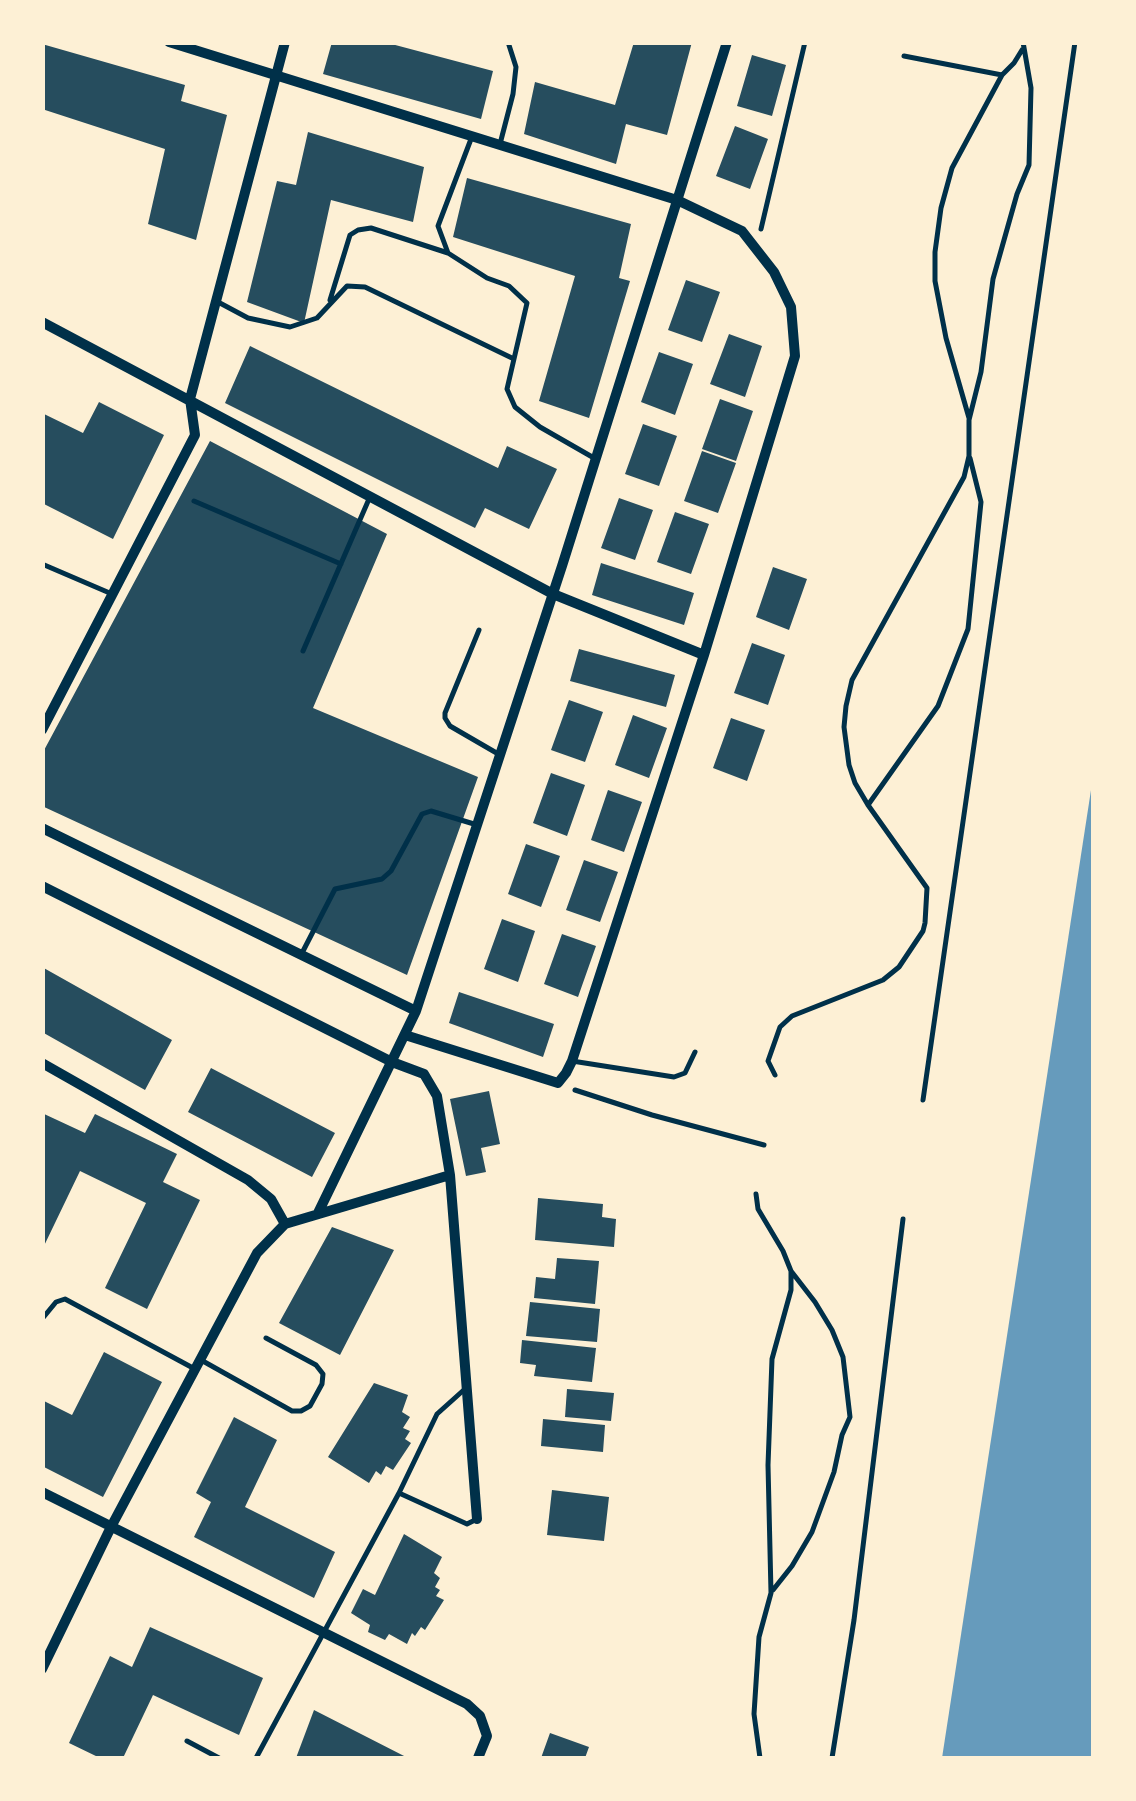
<!DOCTYPE html>
<style>
body{margin:0}
#map{position:relative;width:1136px;height:1801px;overflow:hidden;background:#fdf0d5;font-family:Jost,sans-serif}
canvas{display:block}
.frame{position:absolute;inset:0;border:45px solid #fdf0d5;pointer-events:none}
</style>
<div id="map">
<canvas width="1136" height="1801"></canvas>
<div class="frame"></div>
</div>
<script>
const ctx = document.querySelector('canvas').getContext('2d');
ctx.lineJoin = 'round';
function paint(path, color) { ctx.fillStyle = color; ctx.fill(path, 'evenodd'); }
const toPath = rows => new Path2D(rows.map(r => 'M' + r).join(''));
function trace(path, color, width, dash) { ctx.strokeStyle = color; ctx.lineWidth = width; ctx.lineCap = dash ? 'butt' : 'round'; ctx.setLineDash(dash || []); ctx.stroke(path); }
paint(toPath([
 [1093,777,1093,1758,942,1758]
]), '#669bbc');
paint(toPath([
 [332,42,384,42,493,71,481,119,323,74],
 [634,42,692,42,667,135,626,124,616,164,524,134,535,82,615,105],
 [42,44,185,85,181,101,227,115,196,240,148,224,165,149,42,109],
 [752,55,786,65,772,116,737,106],
 [735,126,768,139,750,189,716,176],
 [308,132,424,167,413,222,331,200,304,323,247,302,277,181,296,185],
 [467,178,631,224,619,278,630,281,589,418,539,401,575,276,453,237],
 [686,280,720,292,702,342,668,330],
 [729,334,762,346,745,397,710,384],
 [250,346,498,468,507,446,557,469,529,529,485,508,475,528,225,403],
 [659,352,693,364,675,415,641,402],
 [720,399,753,411,736,461,702,449],
 [99,402,164,435,113,539,42,503,42,413,83,433],
 [643,424,677,436,659,486,625,474],
 [210,441,387,534,313,708,478,777,407,975,42,806,42,754],
 [702,451,736,463,718,513,684,501],
 [619,498,653,510,635,560,601,548],
 [675,512,709,524,691,574,657,562],
 [601,563,694,593,684,625,592,595],
 [773,567,807,579,789,630,756,617],
 [752,643,785,655,768,705,734,693],
 [579,649,675,675,666,707,570,681],
 [569,700,603,712,585,762,551,750],
 [633,715,667,728,649,778,615,765],
 [731,718,765,730,747,781,713,768],
 [551,773,585,785,567,836,533,823],
 [608,790,642,802,624,852,591,840],
 [526,844,560,856,541,907,508,894],
 [584,860,618,872,600,922,566,910],
 [502,919,535,931,518,982,484,969],
 [562,934,596,946,578,997,544,984],
 [42,967,172,1040,145,1090,42,1032],
 [459,992,554,1024,543,1057,449,1023],
 [211,1068,335,1133,312,1177,188,1112],
 [489,1091,500,1144,481,1148,486,1172,466,1176,450,1099],
 [42,1113,85,1133,95,1114,177,1154,163,1182,200,1200,147,1309,105,1288,146,1203,80,1171,42,1250],
 [538,1198,603,1204,602,1217,616,1219,614,1247,535,1240],
 [332,1227,394,1250,340,1355,279,1323],
 [557,1258,599,1261,595,1304,534,1298,536,1277,555,1279],
 [530,1302,600,1309,597,1342,526,1336],
 [522,1340,596,1348,592,1382,534,1376,536,1365,520,1363],
 [104,1352,162,1382,103,1497,42,1466,42,1400,72,1415],
 [374,1383,408,1395,402,1412,410,1417,403,1428,410,1431,405,1439,411,1443,393,1470,386,1466,381,1475,376,1471,369,1483,328,1457],
 [567,1389,614,1393,611,1421,565,1417],
 [234,1417,277,1440,245,1507,335,1552,314,1598,194,1537,211,1502,196,1493],
 [543,1419,605,1425,603,1452,541,1446],
 [552,1490,609,1497,604,1541,547,1535],
 [404,1534,442,1557,434,1573,440,1578,435,1587,440,1590,436,1596,444,1600,425,1630,421,1627,415,1636,412,1633,407,1644,389,1634,385,1640,368,1632,370,1625,351,1613,363,1589,375,1595],
 [150,1627,263,1678,239,1735,153,1695,123,1758,100,1758,69,1743,110,1656,132,1667],
 [314,1710,408,1758,296,1758],
 [550,1733,589,1747,585,1758,541,1758]
]), '#264d5e');
trace(toPath([
 [904,56,1002,75],
 [761,229,805,42],
 [969,418,946,338,935,281,935,252,941,208,952,168,1002,75,1014,63,1022,50],
 [868,805,938,706,968,629,981,502,970,458],
 [775,1075,768,1061,780,1027,792,1016,883,980,899,967,923,931,925,923,927,888,868,805,855,783,849,765,844,727,846,706,852,680,964,477,969,456,969,420,981,372,993,279,1017,194,1029,165,1031,88,1023,42],
 [575,1090,652,1115,764,1145],
 [923,1100,1075,42],
 [756,1194,758,1209,783,1251,791,1271,791,1290,772,1359,768,1465,771,1593,759,1637,754,1714,760,1758],
 [773,1590,792,1566,812,1532,834,1472,842,1435,850,1417,843,1357,832,1330,815,1302,791,1271],
 [832,1758,854,1620,903,1219]
]), '#003049', 5);
trace(toPath([
 [471,139,438,226,448,253,487,278,509,286,527,303,507,389,515,407,540,427,594,458],
 [500,144,513,94,516,67,508,42],
 [330,300,350,235,358,230,371,228,448,253],
 [218,302,248,318,290,327,317,318,347,286,365,287,514,359],
 [194,501,341,564],
 [42,564,112,594],
 [479,630,445,713,445,718,450,726,500,755],
 [303,651,369,499],
 [301,955,335,889,382,879,391,871,422,814,431,811,474,824],
 [572,1061,674,1077,685,1073,695,1052],
 [42,1319,56,1302,65,1299,193,1368],
 [201,1360,292,1411,301,1411,310,1406,322,1384,323,1374,316,1365,266,1338],
 [466,1388,437,1414,399,1493,467,1524,477,1519],
 [187,1741,219,1758],
 [256,1758,399,1493]
]), '#003049', 5);
trace(toPath([
 [169,42,677,200,742,231,774,272,791,307,795,356,704,655,572,1061,566,1073,558,1083,405,1035],
 [42,322,553,594,704,655],
 [42,730,195,435,190,399,285,42],
 [42,828,416,1011],
 [42,886,392,1062,424,1074,437,1096,450,1175,477,1519],
 [42,1063,248,1180,271,1199,285,1224],
 [318,1213,416,1011,562,566,727,42],
 [42,1492,467,1704,480,1716,487,1736,478,1758],
 [42,1669,111,1527,257,1253,285,1224,450,1175]
]), '#003049', 10);
</script>
